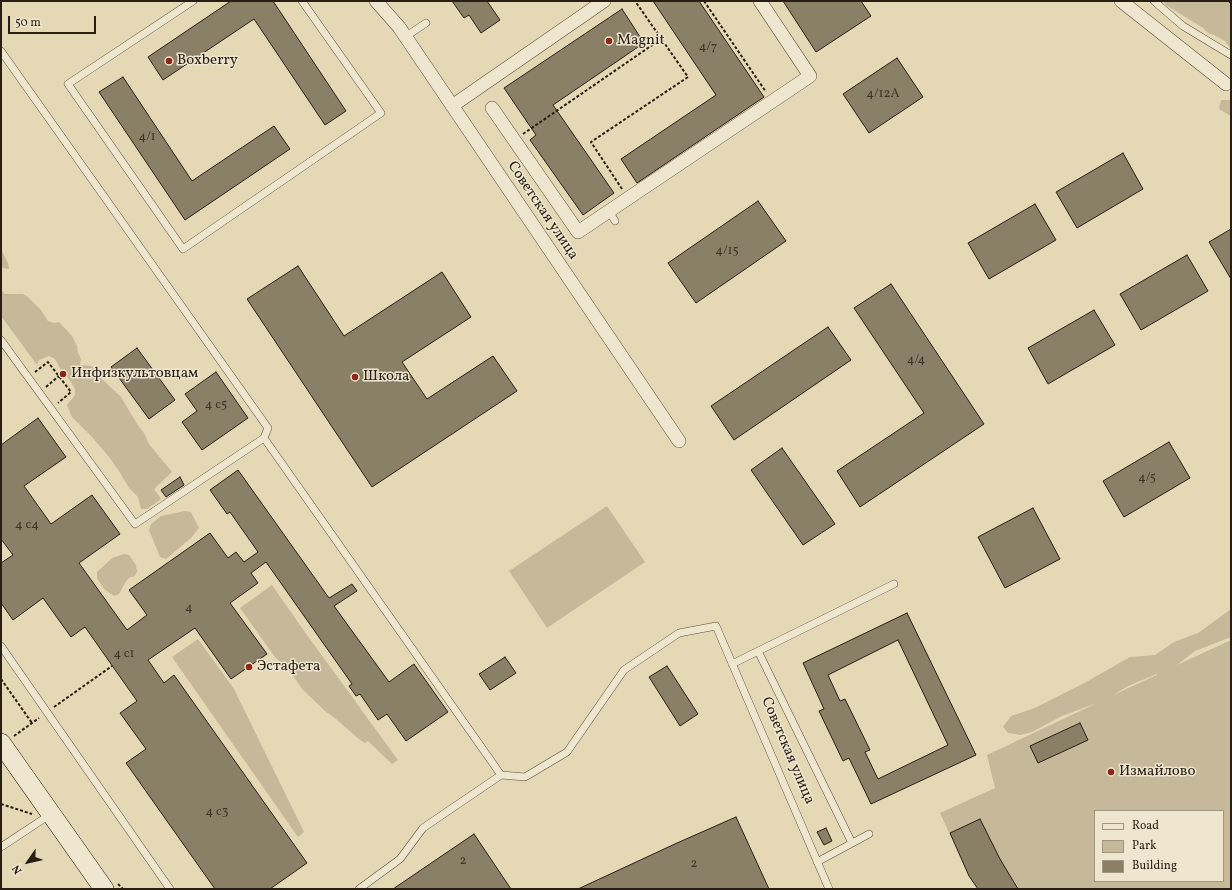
<!DOCTYPE html>
<meta charset="utf-8">
<style>
body{margin:0}
#map{position:relative;width:1232px;height:890px;overflow:hidden;background:#e5d9b5;font-family:Vollkorn,serif}
canvas{display:block}
.frame{position:absolute;inset:0;border:2px solid #281e13;pointer-events:none}
.legend{position:absolute;left:1094px;top:810px;width:130px;height:72px;box-sizing:border-box;background:#eee6cf;border:1px solid #9f9684;margin:0;padding:5px 7px;list-style:none;font-size:12px;color:#281e13}
.legend li{display:flex;align-items:center;gap:8px;height:20px}
.legend b{width:20px;border:1px solid #9f9684}
.north{position:absolute;left:8px;top:842px;width:40px;height:40px;-webkit-text-stroke:3px #eee6cf;paint-order:stroke;rotate:236deg;font-size:11px;font-weight:700;line-height:16px;text-align:center;color:#281e13}
.north::after{content:'';display:block;margin:auto;width:14px;height:18px;background:#281e13;clip-path:polygon(50% 0,100% 100%,50% 72%,0 100%)}
.scale{position:absolute;left:8px;top:16px;width:88px;height:18px;box-sizing:border-box;border:2px solid #281e13;border-top:0;padding-left:5px;font-size:12px;line-height:14px;white-space:nowrap;color:#281e13;-webkit-text-stroke:3px #eee6cf;paint-order:stroke}
</style>
<div id="map">
<canvas width="1232" height="890"></canvas>
<div class="frame"></div>
<ul class="legend">
<li><b style="height:5px;background:#eee6cf"></b>Road</li>
<li><b style="height:11px;background:#c5b999"></b>Park</li>
<li><b style="height:11px;background:#8a7f67"></b>Building</li>
</ul>
<div class="north">N</div>
<div class="scale">50 m</div>
</div>
<script>
const ctx = document.querySelector('canvas').getContext('2d');
ctx.lineJoin = 'round';
function paint(path, color) { ctx.fillStyle = color; ctx.fill(path, 'evenodd'); }
const toPath = rows => new Path2D(rows.map(r => 'M' + r).join(''));
function trace(path, color, width, dash) { ctx.strokeStyle = color; ctx.lineWidth = width; ctx.lineCap = dash ? 'butt' : 'round'; ctx.setLineDash(dash || []); ctx.stroke(path); }
function write(font, color, halo, rows, align = 'center') {
  ctx.font = font + ' Vollkorn,serif'; ctx.lineWidth = 3; ctx.setLineDash([]); ctx.textBaseline = 'middle'; ctx.strokeStyle = halo; ctx.fillStyle = color; for (const [text, x, y, turn = 0] of rows) {
    ctx.save(); ctx.translate(x, y); ctx.rotate((+turn || 0) * Math.PI / 180); ctx.textAlign = isNaN(turn) ? turn : align; if (halo) ctx.strokeText(text, 0, 0); ctx.fillText(text, 0, 0); ctx.restore();
  }
}
paint(toPath([
 [1163,1,1231,1,1231,49,1225,41,1214,35,1208,33,1203,28,1166,5],
 [1221,100,1231,100,1231,116,1219,109],
 [1,249,8,263,9,269,3,268,1,266],
 [1,290,5,294,23,294,28,297,41,310,48,321,54,323,59,322,72,336,77,346,78,353,81,359,80,365,92,366,99,376,121,397,137,424,144,433,149,444,172,472,154,489,161,499,147,509,141,509,138,497,129,488,119,471,109,457,92,437,72,417,67,405,75,395,75,389,69,379,61,370,55,359,49,356,39,360,37,365,1,316],
 [607,506,645,562,547,628,509,571],
 [185,511,191,512,199,528,191,538,166,559,160,557,149,530,151,524,161,516],
 [124,554,129,555,136,565,137,571,135,576,129,578,125,583,119,594,114,596,104,589,97,578,97,572,112,558],
 [272,585,307,635,398,760,392,764,368,741,365,743,360,740,336,719,325,711,302,689,292,674,275,657,240,608],
 [1231,609,1231,637,1195,651,1177,665,1231,640,1231,889,978,889,969,876,940,813,995,788,987,755,1097,703,1062,716,1032,732,1020,735,1008,733,1003,727,1011,716,1035,708,1088,681,1130,657,1155,655,1174,642,1198,633],
 [1157,674,1157,675,1113,695,1128,686],
 [1095,811,1223,811,1223,881,1095,881],
 [198,639,234,689,304,832,298,837,172,657]
]), '#c5b999');
const building = toPath([
 [231,1,273,1,346,111,325,125,254,19,163,80,148,57,231,1],
 [452,1,487,1,500,20,481,33,469,15,464,18,452,1],
 [653,1,699,1,764,97,637,183,621,159,716,95,653,1],
 [783,1,861,1,871,16,816,52,783,1],
 [622,9,644,43,553,105,614,193,583,215,530,140,536,135,504,88,622,9],
 [897,58,923,97,869,133,843,94,897,58],
 [123,77,192,181,274,126,290,149,185,220,99,92,123,77],
 [1123,153,1143,189,1077,228,1056,192,1123,153],
 [758,201,786,241,696,303,668,263,758,201],
 [1035,204,1056,240,989,279,968,243,1035,204],
 [1231,229,1231,279,1209,242,1231,229],
 [1187,255,1208,291,1141,330,1120,294,1187,255],
 [298,266,344,336,442,272,471,317,402,362,427,399,493,356,517,391,372,487,247,299,298,266],
 [891,284,984,424,860,507,837,471,924,413,854,308,891,284],
 [1094,310,1115,345,1048,384,1028,348,1094,310],
 [828,327,851,360,734,440,711,406,828,327],
 [137,348,175,400,149,419,111,367,137,348],
 [216,372,248,418,202,450,182,422,197,411,185,394,216,372],
 [38,418,66,457,24,486,51,524,92,495,120,534,79,563,127,630,147,615,129,590,210,533,228,558,236,552,244,562,258,552,230,512,227,514,210,490,238,470,329,598,352,584,357,591,334,606,389,682,414,664,448,712,406,741,387,714,378,720,360,694,356,696,349,686,352,684,266,562,251,573,258,583,230,603,267,654,231,679,195,628,148,660,164,683,174,675,307,863,270,889,215,889,126,763,146,749,120,713,137,701,85,627,71,637,43,598,13,620,1,603,1,563,13,555,1,539,1,445,38,418],
 [1169,442,1190,478,1124,517,1103,481,1169,442],
 [782,448,835,524,803,545,751,470,782,448],
 [180,477,184,485,166,497,161,490,180,477],
 [1033,508,1060,559,1005,588,978,537,1033,508],
 [907,613,976,755,871,804,849,758,843,761,819,711,824,709,803,663,907,613],
 [898,640,948,745,878,779,865,752,870,750,845,699,840,701,828,675,898,640],
 [505,657,516,673,490,690,479,674,505,657],
 [667,666,698,714,680,726,649,677,667,666],
 [1080,723,1088,740,1038,763,1030,746,1080,723],
 [736,817,769,889,578,889,677,843,736,817],
 [980,819,1000,859,1018,889,978,889,969,876,950,833,980,819],
 [826,828,832,841,824,845,817,832,826,828],
 [474,834,511,889,393,889,474,834]
]);
paint(building, '#8a7f67');
trace(building, '#281e13', 1);
const lane = toPath([
 [193,1,68,84,183,249,381,113,302,1],
 [1154,1,1183,26,1231,55],
 [405,37,426,23],
 [1,51,268,428,264,438],
 [609,211,615,221],
 [1,340,135,524,264,438,501,775,423,828,400,859,359,889],
 [1,646,170,889],
 [758,651,852,843],
 [732,664,894,584],
 [501,775,525,777,567,752,624,670,679,633,716,626,829,889],
 [1,847,51,814],
 [817,862,869,834]
]);
const street = toPath([
 [376,1,399,27,679,441],
 [1121,1,1226,84],
 [452,106,604,1],
 [492,108,578,232,810,76,760,1]
]);
const secondary = toPath([
 [1,743,104,889]
]);
trace(lane, '#574d3c', 8);
trace(street, '#574d3c', 14);
trace(secondary, '#281e13', 20);
trace(toPath([
 [704,1,766,92],
 [1229,1,1231,3],
 [523,134,661,39],
 [622,189,591,142,688,77,635,1],
 [35,372,48,362,71,392,58,403],
 [46,387,59,376],
 [1,679,32,723],
 [54,707,112,666],
 [14,736,39,718],
 [1,804,32,814],
 [118,884,123,889]
]), '#281e13', 2, [3, 2]);
trace(lane, '#eee6cf', 7);
trace(street, '#eee6cf', 13);
trace(secondary, '#eee6cf', 19);
for (const [x, y, r, color] of [
 [609,41,4,"#8f2418"],
 [169,61,4,"#8f2418"],
 [63,374,4,"#8f2418"],
 [355,377,4,"#8f2418"],
 [249,667,4,"#8f2418"],
 [1111,772,4,"#8f2418"]
]) { const dot = new Path2D(); dot.arc(x, y, r, 0, 2 * Math.PI); ctx.fillStyle = color; ctx.fill(dot); trace(dot, '#eee6cf', 1.5); }
write('13px', '#403628', null, [
 ["4/7",708,48],
 ["4/12А",883,95],
 ["4/1",147,138],
 ["4/15",727,252],
 ["4/4",916,361],
 ["4 c5",216,406],
 ["4/5",1147,479],
 ["4 с4",27,526],
 ["4",189,609],
 ["4 с1",124,655],
 ["4 с3",217,813],
 ["2",463,862],
 ["2",694,865]
]);
write('15px', '#281e13', '#eee6cf', [
 ["Magnit",617,41],
 ["Boxberry",177,61],
 ["Инфизкультовцам",71,374],
 ["Школа",363,377],
 ["Эстафета",257,667],
 ["Измайлово",1119,772]
], 'left');
write('15px', '#281e13', '#eee6cf', [
 ["Советская улица",542,211,56],
 ["Советская улица",787,751,67]
]);
</script>
